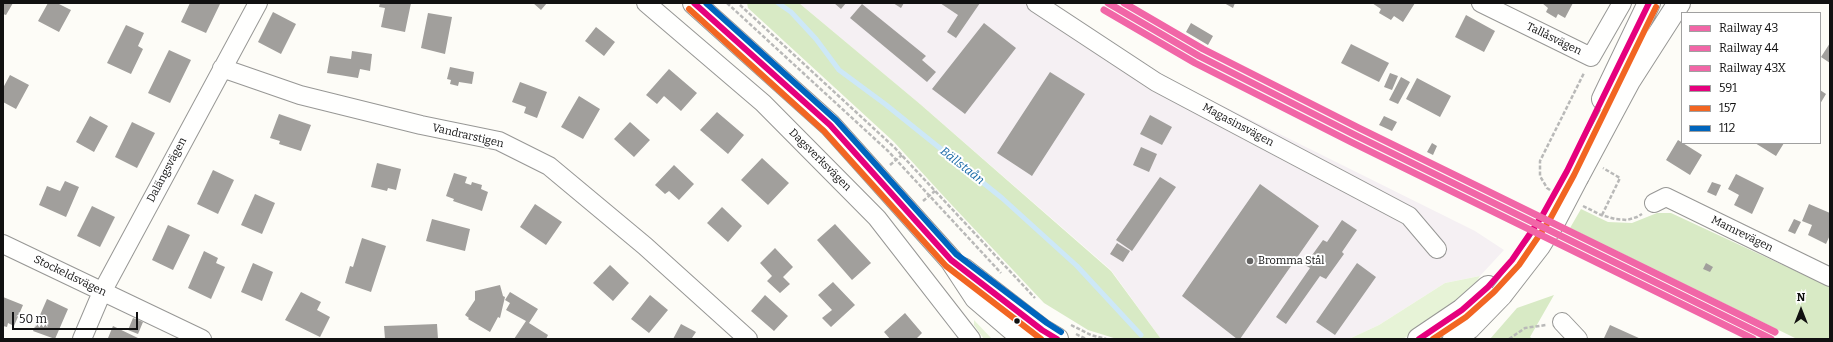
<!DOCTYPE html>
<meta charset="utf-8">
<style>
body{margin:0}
#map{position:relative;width:1833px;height:342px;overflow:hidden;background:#fdfcf7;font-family:Bitter,serif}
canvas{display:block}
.frame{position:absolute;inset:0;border:4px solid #111;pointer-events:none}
.legend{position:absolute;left:1681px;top:12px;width:140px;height:132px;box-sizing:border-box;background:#fff;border:1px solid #a0a0a0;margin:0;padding:5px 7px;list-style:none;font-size:12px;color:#111}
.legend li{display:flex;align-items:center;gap:8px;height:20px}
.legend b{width:20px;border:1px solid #a0a0a0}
.north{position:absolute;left:1781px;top:290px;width:40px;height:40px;-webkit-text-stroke:3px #fff;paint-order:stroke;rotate:0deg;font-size:11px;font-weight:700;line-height:16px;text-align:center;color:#111}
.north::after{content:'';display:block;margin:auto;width:14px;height:18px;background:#111;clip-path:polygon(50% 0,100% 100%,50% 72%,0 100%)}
.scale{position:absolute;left:12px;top:312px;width:126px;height:18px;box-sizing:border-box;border:2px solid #111;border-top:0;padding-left:5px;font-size:12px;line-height:14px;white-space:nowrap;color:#111;-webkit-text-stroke:3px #fff;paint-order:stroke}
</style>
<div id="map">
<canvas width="1833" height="342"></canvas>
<div class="frame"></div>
<ul class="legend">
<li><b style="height:5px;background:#f166a7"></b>Railway 43</li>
<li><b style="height:5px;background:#f166a7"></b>Railway 44</li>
<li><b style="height:5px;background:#f166a7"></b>Railway 43X</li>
<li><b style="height:5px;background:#e5007d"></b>591</li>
<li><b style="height:5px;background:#f26522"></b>157</li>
<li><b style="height:5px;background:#0065bd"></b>112</li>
</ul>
<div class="north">N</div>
<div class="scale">50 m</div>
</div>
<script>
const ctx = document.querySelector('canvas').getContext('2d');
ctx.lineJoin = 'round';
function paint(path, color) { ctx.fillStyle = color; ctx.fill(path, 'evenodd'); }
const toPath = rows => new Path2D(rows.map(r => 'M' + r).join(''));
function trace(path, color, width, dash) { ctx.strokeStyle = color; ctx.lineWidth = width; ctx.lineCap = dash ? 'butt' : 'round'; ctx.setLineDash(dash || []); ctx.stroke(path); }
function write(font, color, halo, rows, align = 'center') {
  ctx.font = font + ' Bitter,serif'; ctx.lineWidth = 4; ctx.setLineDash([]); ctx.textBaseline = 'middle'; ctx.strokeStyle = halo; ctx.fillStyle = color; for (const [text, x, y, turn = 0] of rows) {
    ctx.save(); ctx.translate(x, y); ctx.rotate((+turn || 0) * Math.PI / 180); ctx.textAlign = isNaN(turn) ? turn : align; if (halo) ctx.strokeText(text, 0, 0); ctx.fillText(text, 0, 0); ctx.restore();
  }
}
paint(toPath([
 [799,3,1048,3,1171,80,1475,231,1504,250,1480,276,1445,283,1379,325,1349,339,1161,339,1111,270,920,104]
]), '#f5f0f3');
paint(toPath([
 [1480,276,1470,292,1415,333,1402,339,1349,339,1379,325,1445,283],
 [974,320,992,339,984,339,974,325]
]), '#e7f3d7');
paint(toPath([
 [747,3,799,3,920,104,1111,271,1161,339,1117,339,1088,330,1044,303,949,202,894,142,748,8],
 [1581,209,1608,222,1632,223,1657,213,1671,213,1830,287,1830,339,1797,339,1570,228],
 [1554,295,1530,337,1533,339,1490,339,1517,308]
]), '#d8eac5');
trace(toPath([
 [778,3,791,12,816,39,839,70,885,104,1002,198,1077,266,1141,335]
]), '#cde8f7', 5);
paint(toPath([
 [3,3,13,3,6,15,3,14],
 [48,3,57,3,71,10,59,32,38,21],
 [190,3,220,4,206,33,181,22],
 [380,3,411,3,405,32,381,27,385,8,379,7],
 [533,3,547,3,541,10],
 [834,3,846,3,841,9],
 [893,3,904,3,901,8],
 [940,3,980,3,956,38,947,32,958,15],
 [1224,3,1235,3,1233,8],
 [1372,3,1415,3,1403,22,1394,16,1391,20,1379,13,1381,9],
 [1542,3,1573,3,1565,18,1558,14,1556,18,1546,12,1548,8],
 [862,4,926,56,922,60,936,72,927,82,850,18],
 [273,12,296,24,281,54,258,42],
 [428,13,452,17,445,54,421,48],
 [1466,15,1495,31,1484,52,1455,37],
 [984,23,1016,48,965,114,932,89],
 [1191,23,1213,36,1208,45,1186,32],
 [126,25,144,33,138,46,143,49,131,74,107,63],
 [596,27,615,42,604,56,585,41],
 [1830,43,1830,63,1821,57],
 [1351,44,1389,63,1379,82,1341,63],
 [169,50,191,60,170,103,148,93],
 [352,51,372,54,370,71,360,69,358,78,327,73,330,56,351,59],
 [450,67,474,72,472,84,459,82,458,86,450,84,451,80,447,79],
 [669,69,697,93,681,111,664,96,657,104,646,95],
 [1050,72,1085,94,1032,176,997,153],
 [1390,73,1398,76,1392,90,1384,87],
 [10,75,29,85,16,109,3,102,3,88],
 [1401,77,1410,82,1398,104,1389,100],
 [1417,78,1451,96,1440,117,1406,99],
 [520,82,547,92,537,118,524,113,526,107,512,102],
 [1820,90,1826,94,1820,104],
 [579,96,600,109,583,139,561,127],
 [717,112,744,135,728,154,700,130],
 [279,114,311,125,301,151,279,144,280,141,270,138],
 [1150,115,1172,127,1162,145,1140,134],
 [90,116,108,126,94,152,76,142],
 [1384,116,1397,122,1392,131,1379,125],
 [132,122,155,133,137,168,115,157],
 [630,122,650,140,634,157,614,139],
 [1678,140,1702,155,1690,175,1666,160],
 [1432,143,1437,146,1433,155,1427,152],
 [1755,143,1784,143,1776,156],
 [1141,147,1157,154,1149,172,1133,165],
 [762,158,789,183,768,205,741,180],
 [377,163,401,169,396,190,388,188,387,191,371,187],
 [674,165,694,184,679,200,669,191,665,194,655,185],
 [213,170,234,180,218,214,197,204],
 [454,173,467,177,465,183,471,185,472,182,482,185,481,189,488,192,482,211,453,201,454,199,446,196],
 [1736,174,1764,188,1752,214,1734,205,1739,195,1728,189],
 [1160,177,1176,187,1132,251,1116,240],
 [65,181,79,187,66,217,39,205,47,186,60,191],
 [1712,182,1721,185,1716,196,1707,192],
 [1260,184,1319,226,1240,339,1237,339,1182,296],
 [255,194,275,203,262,234,241,225],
 [535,204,562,222,546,245,520,227],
 [1809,204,1830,213,1830,235,1826,244,1808,235,1812,225,1802,221],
 [92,206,115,217,100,247,77,236],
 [722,207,742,226,728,242,707,223],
 [432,219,470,229,465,251,426,241],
 [1794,219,1801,222,1795,234,1788,231],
 [1342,220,1357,230,1342,252,1344,254,1326,279,1320,276,1286,324,1276,317,1310,268,1305,265,1323,240,1327,242],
 [835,224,871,263,852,280,817,240],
 [168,225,190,235,173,270,152,260],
 [362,238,386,246,371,292,345,283,350,266,353,267],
 [1117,243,1130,251,1123,262,1110,254],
 [775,248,793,267,783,277,790,284,780,293,767,281,772,276,760,263],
 [204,251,218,258,216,263,225,267,211,299,188,288],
 [253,263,273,272,262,301,241,292],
 [1357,263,1376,277,1335,335,1316,322],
 [1706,263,1713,267,1710,272,1703,269],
 [610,265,629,283,613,301,593,283],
 [833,282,855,305,831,327,822,318,832,310,818,295],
 [500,285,503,296,505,297,500,318,498,317,490,332,468,319,469,318,465,315,475,300,475,291],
 [301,292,321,302,317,310,330,317,320,337,285,320],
 [510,292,538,309,529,323,548,335,546,339,514,339,526,321,506,310,510,303,505,300],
 [650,295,668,310,649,333,631,319],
 [765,295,788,316,774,331,751,311],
 [3,297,23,305,14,326,8,323,7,327,3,326],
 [47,299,68,309,55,339,33,331],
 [905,313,922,333,916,339,890,339,884,332],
 [133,318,143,322,138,334,128,330],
 [437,324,438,339,385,339,384,326],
 [681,324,696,332,692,338,695,339,673,339],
 [1610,325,1641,339,1606,339,1604,338],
 [113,326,140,339,108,338]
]), '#a19f9c');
const minor = toPath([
 [646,3,763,103,877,218,971,339],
 [1036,3,1156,82,1409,216,1437,249],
 [1481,3,1591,57,1622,3],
 [222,68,300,95,421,125,499,141,549,166,645,246,748,339],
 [1654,203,1666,197,1830,277],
 [3,244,202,339],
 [1562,322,1578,339],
 [82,339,102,292,258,3]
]);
const tertiary = toPath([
 [694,3,830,125,951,260,976,298,1024,339],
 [1603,99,1649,3],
 [1578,176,1629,81,1679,3],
 [963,269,1042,330,1057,339],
 [1419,339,1462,310,1488,287],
 [1454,339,1469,328,1501,295]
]);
trace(minor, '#979795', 20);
trace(tertiary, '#979795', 24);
trace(toPath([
 [727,3,888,151,1001,273],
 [740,5,895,148,1035,298],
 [890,165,902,155],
 [1550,190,1547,188,1540,176,1540,161,1584,73],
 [923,201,935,191],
 [1583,206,1601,215,1615,219,1627,220,1637,217,1642,214],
 [1602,215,1620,178,1603,168],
 [1071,325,1091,335,1106,339],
 [1076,334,1086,339],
 [1509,339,1525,328,1546,325]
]), '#b9b9b8', 2.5, [4, 2]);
trace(minor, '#fffffe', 18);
trace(tertiary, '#fffffe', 22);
const tertiaryBridge = toPath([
 [1501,295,1539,246,1555,220,1578,176]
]);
trace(tertiaryBridge, '#979795', 24, []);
trace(tertiaryBridge, '#fffffe', 22);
trace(toPath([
 [694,3,830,125,951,260,1042,330,1057,339],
 [1419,339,1462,310,1488,287,1512,260,1542,216,1567,171,1649,3]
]), '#e5007d', 6);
trace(toPath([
 [689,9,824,131,946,266,1041,339],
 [1433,339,1466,317,1494,292,1519,265,1549,221,1574,175,1656,7]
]), '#f26522', 6);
trace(toPath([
 [706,3,836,120,956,254,1047,323,1061,332]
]), '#0065bd', 6);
trace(toPath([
 [1108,3,1199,56,1355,135,1771,339]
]), '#f166a7', 7);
trace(toPath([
 [1104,10,1195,63,1351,142,1753,339]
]), '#f166a7', 7);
trace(toPath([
 [1124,3,1203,49,1359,128,1775,332]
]), '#f166a7', 7);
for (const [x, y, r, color] of [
 [1250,261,4,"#646362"],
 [1017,321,3.5,"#111"]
]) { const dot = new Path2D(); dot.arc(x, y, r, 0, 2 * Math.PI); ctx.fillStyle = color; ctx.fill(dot); trace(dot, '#fff', 1.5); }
write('11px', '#111', '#fff', [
 ["Tallåsvägen",1554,39,26],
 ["Magasinsvägen",1238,125,28],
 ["Vandrarstigen",468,136,13],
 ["Dagsverksvägen",820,160,45],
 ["Dalängsvägen",167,170,-62],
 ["Mamrevägen",1742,234,26],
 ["Stockeldsvägen",70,276,26]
]);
write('11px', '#111', '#fff', [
 ["Bromma Stål",1258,261]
], 'left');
write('italic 12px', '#1768a6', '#fff', [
 ["Bällstaån",962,166,38]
]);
</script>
